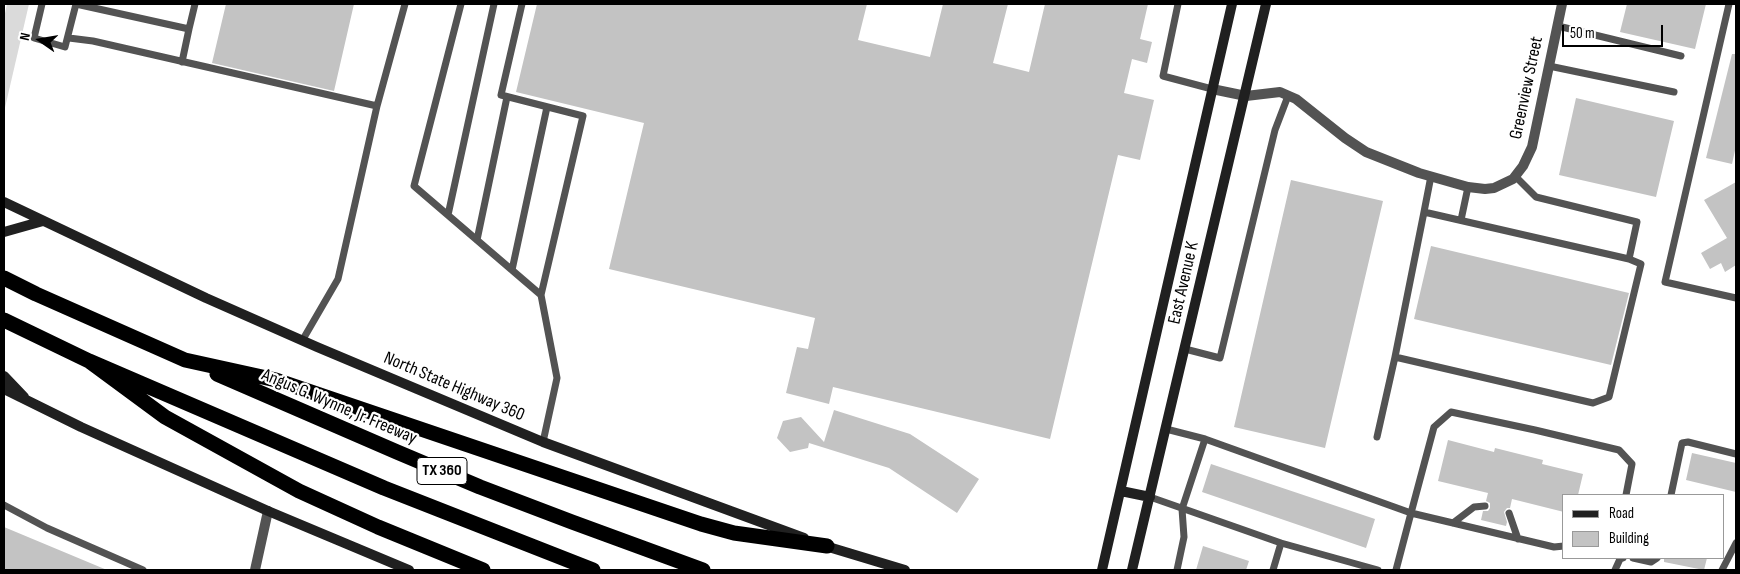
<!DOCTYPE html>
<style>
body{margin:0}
#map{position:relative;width:1740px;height:574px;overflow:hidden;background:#fff;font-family:"Sofia Sans Condensed",sans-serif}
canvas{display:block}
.frame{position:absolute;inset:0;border:5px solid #000;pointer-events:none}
.legend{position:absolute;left:1562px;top:494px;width:162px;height:65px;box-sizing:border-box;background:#fff;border:1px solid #999;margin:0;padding:6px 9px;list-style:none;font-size:15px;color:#000}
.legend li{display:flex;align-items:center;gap:10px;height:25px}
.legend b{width:25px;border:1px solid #999}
.north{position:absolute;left:15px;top:15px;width:50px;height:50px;-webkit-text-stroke:4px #fff;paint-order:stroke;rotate:283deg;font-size:14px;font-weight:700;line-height:20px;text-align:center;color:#000}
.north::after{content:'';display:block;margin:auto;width:18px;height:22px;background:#000;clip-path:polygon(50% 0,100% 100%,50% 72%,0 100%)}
.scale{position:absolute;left:1562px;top:25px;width:101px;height:22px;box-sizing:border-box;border:2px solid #000;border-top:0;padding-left:6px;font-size:15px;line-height:18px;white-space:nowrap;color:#000;-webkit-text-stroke:4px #fff;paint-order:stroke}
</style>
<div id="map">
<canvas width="1740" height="574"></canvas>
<div class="frame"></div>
<ul class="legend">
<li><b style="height:6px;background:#202020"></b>Road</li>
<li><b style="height:14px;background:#c3c3c3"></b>Building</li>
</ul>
<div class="north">N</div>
<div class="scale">50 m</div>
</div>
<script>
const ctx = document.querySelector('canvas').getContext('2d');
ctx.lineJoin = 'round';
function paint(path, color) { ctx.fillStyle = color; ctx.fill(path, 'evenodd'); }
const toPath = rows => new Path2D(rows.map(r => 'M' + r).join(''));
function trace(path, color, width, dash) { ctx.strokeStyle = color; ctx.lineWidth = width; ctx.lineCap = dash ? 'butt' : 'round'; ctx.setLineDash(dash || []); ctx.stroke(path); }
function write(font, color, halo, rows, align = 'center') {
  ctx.font = font + ' "Sofia Sans Condensed",sans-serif'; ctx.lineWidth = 4.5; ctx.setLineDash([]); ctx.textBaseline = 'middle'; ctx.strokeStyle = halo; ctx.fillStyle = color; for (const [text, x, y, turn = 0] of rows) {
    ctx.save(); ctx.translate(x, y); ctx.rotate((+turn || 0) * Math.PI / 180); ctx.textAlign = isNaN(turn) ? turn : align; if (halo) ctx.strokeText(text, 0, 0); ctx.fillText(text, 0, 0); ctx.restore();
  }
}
paint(toPath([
 [7,4,29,4,4,112,4,18]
]), '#dadada');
paint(toPath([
 [226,4,354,4,334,91,212,63],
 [537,4,867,4,858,40,930,57,943,4,1008,4,993,63,1029,72,1045,4,1148,4,1140,39,1152,42,1147,63,1132,59,1124,93,1154,100,1140,160,1118,155,1050,439,833,387,829,404,786,393,797,347,808,349,815,318,609,269,644,123,516,92],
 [1627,4,1706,4,1695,49,1620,32],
 [1732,54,1736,54,1736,146,1732,164,1706,158],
 [1576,98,1674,121,1656,197,1559,175],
 [1291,180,1383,201,1325,448,1234,427],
 [1736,182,1736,265,1725,272,1721,263,1710,269,1701,253,1727,238,1704,200],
 [1431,246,1629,293,1611,365,1414,319],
 [834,410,910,434,979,479,957,513,889,468,809,443,808,448,790,452,777,438,783,421,801,417,824,442],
 [1448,440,1494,452,1495,448,1543,460,1542,464,1583,474,1578,495,1564,495,1564,512,1512,499,1510,508,1507,508,1504,512,1507,522,1506,526,1481,520,1483,511,1488,511,1490,508,1490,503,1486,501,1488,493,1438,481],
 [1692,453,1736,463,1736,492,1686,480],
 [1211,464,1375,519,1366,548,1202,492],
 [4,527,107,570,4,570],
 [1203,546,1249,561,1246,570,1196,570],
 [1664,558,1707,558,1704,570,1664,562]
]), '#c3c3c3');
trace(toPath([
 [42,4,34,38,65,47,76,4],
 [76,4,189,29,195,4],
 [461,4,414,186,541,295],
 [522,4,501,95,583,116,541,295,557,378,543,442],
 [1178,4,1163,76,1212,89],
 [1729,4,1665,282,1736,298],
 [1558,26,1681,56],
 [69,38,93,41,377,106],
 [182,62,189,29],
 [1549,66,1674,92],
 [1515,176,1536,197,1637,222,1629,259],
 [1424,212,1629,259,1641,264,1609,397,1593,403,1395,357,1424,212,1431,176],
 [448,215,494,4],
 [1461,220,1468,187],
 [477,240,507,97],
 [512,270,547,107],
 [302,341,338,279,377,106,405,4],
 [1185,349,1220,358,1275,130,1288,96],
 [1166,429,1205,439,1182,509,1184,537,1177,570],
 [1377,437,1395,357],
 [1205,439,1411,513,1396,570],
 [1671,495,1682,443,1688,442,1736,454],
 [1150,497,1281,543,1273,570],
 [4,505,47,528,143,570],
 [1509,513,1518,539],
 [1453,523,1474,507,1485,506],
 [1281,543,1378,570],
 [1564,546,1554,547,1411,513,1434,427,1451,412,1535,430,1619,450,1632,464,1626,495],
 [1633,558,1651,562,1657,558],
 [1615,570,1620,559,1623,558],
 [1722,570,1736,543]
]), '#535353', 7);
trace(toPath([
 [1212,89,1246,96,1280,92,1296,99,1345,138,1366,152,1419,173,1468,187,1485,189,1494,188,1513,179,1523,166,1532,147,1562,4],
 [255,570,268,511]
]), '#535353', 10);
trace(toPath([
 [4,202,206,298,317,347,543,442,804,538],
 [4,232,43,221],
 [4,376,24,397],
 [4,389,81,427,268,511,409,570],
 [1121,491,1150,497],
 [822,545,905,570],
 [1102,570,1232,4],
 [1132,570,1266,4]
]), '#202020', 10);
trace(toPath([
 [4,278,36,294,185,360,276,380,701,524,734,533,827,546],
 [4,320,89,361,165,417,299,491,378,527,483,570],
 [89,361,384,488,593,570],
 [217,374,397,452,480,487,572,522,703,570]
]), '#000', 15);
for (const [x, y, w] of [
 [442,471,50]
]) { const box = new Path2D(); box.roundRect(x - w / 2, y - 13.5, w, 27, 4); ctx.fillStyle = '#fff'; ctx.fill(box); trace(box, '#000', 1); }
write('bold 16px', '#000', null, [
 ["TX 360",442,471]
]);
write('18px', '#000', '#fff', [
 ["Greenview Street",1527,88,-78],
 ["East Avenue K",1184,283,-77],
 ["North State Highway 360",454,387,23],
 ["Angus G. Wynne, Jr. Freeway",339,407,23]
]);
</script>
